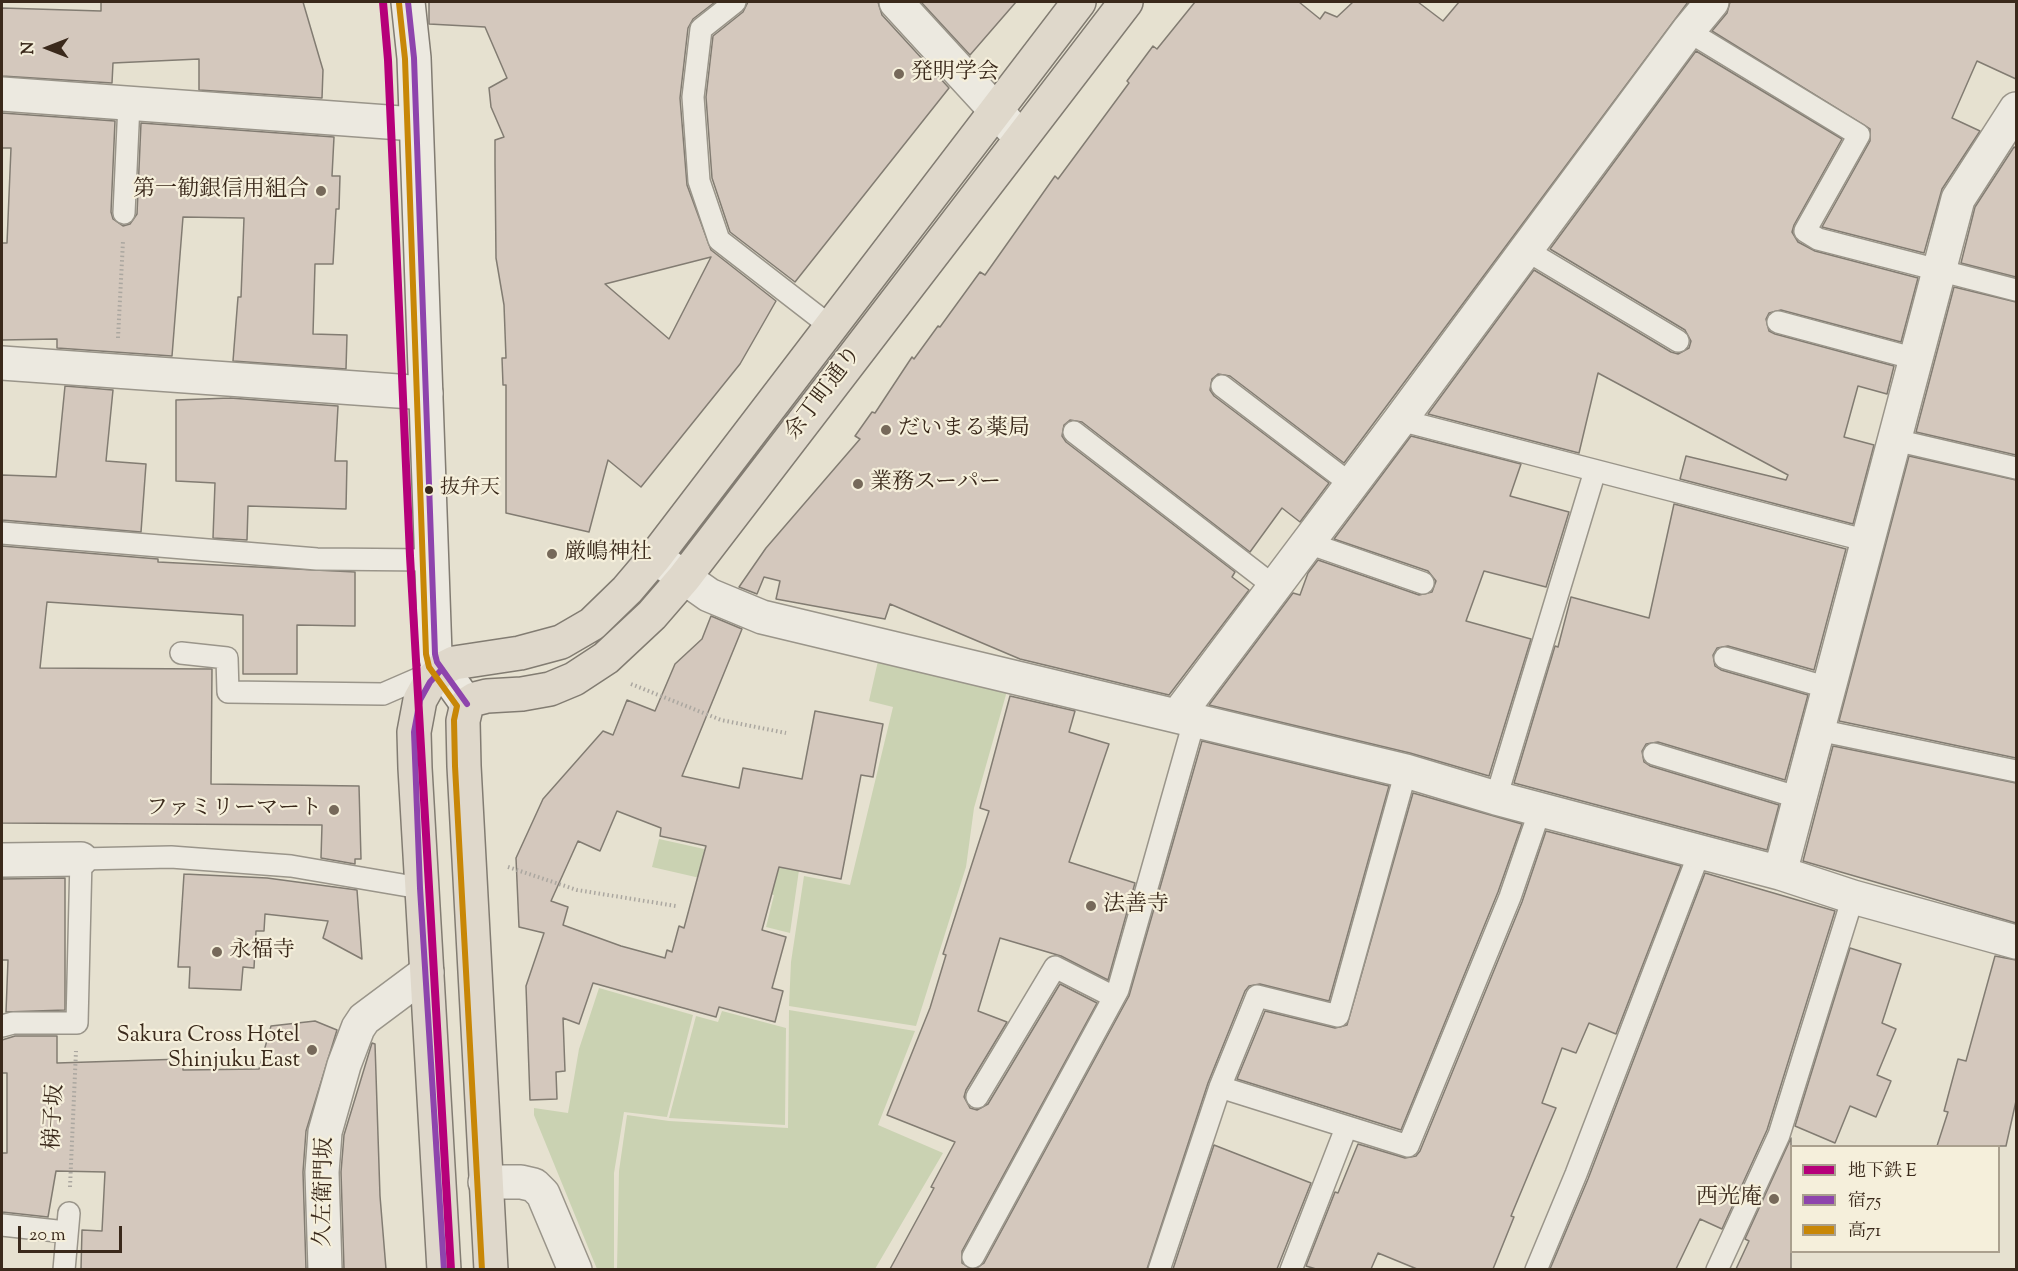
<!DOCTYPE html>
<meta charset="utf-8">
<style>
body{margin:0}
#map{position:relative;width:2018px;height:1271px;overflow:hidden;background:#e6e1d0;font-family:"Sorts Mill Goudy","Noto Serif JP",serif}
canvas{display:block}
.frame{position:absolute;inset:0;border:3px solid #3a291b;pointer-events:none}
.legend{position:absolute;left:1790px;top:1145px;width:210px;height:108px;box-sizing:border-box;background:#f5efdb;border:2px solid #aaa08e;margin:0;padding:8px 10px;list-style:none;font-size:18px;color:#3a291b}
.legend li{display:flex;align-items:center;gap:12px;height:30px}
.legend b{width:30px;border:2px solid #aaa08e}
.north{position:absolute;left:18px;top:18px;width:60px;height:60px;-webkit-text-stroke:4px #f5efdb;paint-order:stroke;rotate:270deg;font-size:16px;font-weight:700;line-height:24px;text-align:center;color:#3a291b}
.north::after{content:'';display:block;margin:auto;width:21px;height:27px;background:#3a291b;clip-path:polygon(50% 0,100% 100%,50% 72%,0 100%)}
.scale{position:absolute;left:18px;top:1226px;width:104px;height:27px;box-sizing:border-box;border:3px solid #3a291b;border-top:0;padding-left:8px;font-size:18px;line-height:21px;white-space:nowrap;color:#3a291b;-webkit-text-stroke:4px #f5efdb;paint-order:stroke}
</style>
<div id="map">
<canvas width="2018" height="1271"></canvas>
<div class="frame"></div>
<ul class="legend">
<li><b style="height:8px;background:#b6007a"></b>地下鉄 E</li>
<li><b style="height:8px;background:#8e44ad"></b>宿75</li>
<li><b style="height:8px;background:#c88707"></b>高71</li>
</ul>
<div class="north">N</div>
<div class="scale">20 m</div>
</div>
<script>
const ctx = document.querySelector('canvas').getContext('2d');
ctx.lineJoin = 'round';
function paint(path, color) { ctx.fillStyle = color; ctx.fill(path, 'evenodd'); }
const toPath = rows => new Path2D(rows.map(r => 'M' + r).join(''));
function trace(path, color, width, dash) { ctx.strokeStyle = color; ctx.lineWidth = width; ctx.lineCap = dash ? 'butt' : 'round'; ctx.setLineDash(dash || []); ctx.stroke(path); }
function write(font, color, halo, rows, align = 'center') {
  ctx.font = font + ' "Sorts Mill Goudy","Noto Serif JP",serif'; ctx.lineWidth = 4.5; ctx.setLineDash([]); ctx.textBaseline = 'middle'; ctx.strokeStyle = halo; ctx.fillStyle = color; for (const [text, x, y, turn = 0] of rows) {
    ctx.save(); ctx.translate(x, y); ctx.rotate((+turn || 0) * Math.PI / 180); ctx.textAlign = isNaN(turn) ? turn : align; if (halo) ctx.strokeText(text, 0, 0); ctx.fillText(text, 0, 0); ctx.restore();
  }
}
paint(toPath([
 [878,661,1007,691,974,808,966,867,916,1026,789,1006,791,962,804,876,850,885,893,707,869,701],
 [659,839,799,870,790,933,766,927,774,895,652,867],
 [599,988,693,1015,667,1117,624,1112,614,1173,614,1269,597,1269,534,1115,534,1108,568,1113,579,1049],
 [789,1010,915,1031,878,1125,943,1153,875,1269,617,1269,619,1171,627,1115,669,1121,788,1128],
 [722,1011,786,1028,785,1125,669,1118,696,1016,718,1022]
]), '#cad2b2');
const building = toPath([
 [101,2,303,2,323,70,322,98,199,90,199,59,113,63,112,83,2,76,2,8,101,11,101,2],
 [429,2,715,2,693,19,688,28,680,98,687,185,711,250,776,301,740,364,641,487,608,460,589,532,506,513,506,385,503,385,502,358,506,358,504,305,496,258,495,164,495,140,504,137,491,107,489,88,507,78,485,27,429,24,429,2],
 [711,257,669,339,605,284,711,257],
 [748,2,878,2,882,15,949,88,795,282,730,232,712,178,706,97,713,36,743,12,748,2],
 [921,2,1016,2,970,55,921,2],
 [1195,2,1299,2,1320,19,1325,12,1337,17,1353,2,1418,2,1443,21,1459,2,1688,2,1344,463,1230,376,1218,374,1212,379,1210,390,1214,396,1329,483,1300,522,1282,508,1250,552,1082,422,1070,420,1064,425,1062,436,1066,442,1235,572,1232,577,1249,590,1169,695,1020,659,890,604,885,619,776,599,780,581,764,577,757,594,739,587,766,548,860,439,855,436,872,412,875,413,912,357,914,359,938,326,940,327,980,272,985,275,1055,176,1058,179,1129,83,1127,81,1153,46,1157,49,1195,2],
 [1730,2,2016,2,2016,79,1977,61,1952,118,1980,131,1942,189,1924,253,1822,227,1870,141,1870,129,1712,31,1727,13,1730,2],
 [1696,51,1842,139,1794,225,1792,232,1798,242,1815,251,1918,278,1901,342,1781,310,1769,313,1766,319,1769,331,1775,334,1894,366,1887,394,1858,386,1844,437,1874,445,1853,524,1680,479,1686,456,1786,480,1788,475,1598,373,1579,453,1428,414,1534,270,1671,352,1678,354,1689,348,1691,341,1685,330,1550,249,1696,51],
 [2,113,115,121,111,212,113,219,123,226,130,224,137,214,141,123,334,137,332,176,340,176,339,209,336,209,333,264,315,264,313,334,347,335,346,369,233,361,238,297,241,297,244,218,183,217,172,356,57,348,57,339,2,340,2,243,7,243,11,148,2,148,2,113],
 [2014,147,2016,148,2016,277,1961,263,1975,207,2014,147],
 [1954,287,2016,302,2016,455,1916,432,1954,287],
 [65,386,113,390,106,461,146,464,141,532,2,520,2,475,56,477,65,386],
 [230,398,338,406,335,461,347,461,346,509,248,506,247,540,213,538,215,483,176,481,176,400,230,398],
 [1411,436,1521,464,1510,496,1569,512,1546,587,1484,571,1466,621,1531,639,1489,776,1410,753,1209,705,1293,593,1300,595,1308,573,1318,560,1419,595,1432,592,1436,581,1428,571,1334,539,1411,436],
 [1909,456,2016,480,2016,758,1839,721,1909,456],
 [1674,504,1846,549,1814,670,1728,646,1717,648,1713,655,1715,666,1721,670,1808,695,1785,780,1658,742,1646,744,1642,751,1644,762,1650,766,1779,805,1767,850,1514,783,1555,646,1558,647,1571,597,1649,618,1674,504],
 [2,546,158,559,158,562,355,572,355,626,297,625,297,674,243,674,243,615,47,602,40,668,212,669,211,784,359,786,361,859,355,859,355,864,321,858,322,825,2,823,2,546],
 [711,616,742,629,682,776,739,788,743,768,802,779,815,711,883,724,873,777,861,775,841,879,779,867,762,930,786,937,772,988,783,991,775,1022,719,1007,716,1017,593,983,579,1024,563,1018,565,1071,556,1072,557,1099,530,1100,526,986,544,933,519,927,516,858,543,799,603,731,613,735,627,700,655,711,675,664,702,639,711,616],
 [617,811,661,828,660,836,706,846,684,928,679,926,672,952,667,950,665,958,621,946,563,925,568,907,551,901,578,841,600,851,617,811],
 [1010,696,1075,711,1069,732,1109,744,1069,862,1135,883,1108,980,1061,956,1000,938,978,1011,1007,1022,966,1090,964,1097,970,1108,977,1110,988,1104,1060,984,1097,1003,962,1251,962,1263,972,1269,890,1269,934,1188,931,1187,955,1142,887,1115,930,1008,946,955,943,954,989,811,980,808,1010,696],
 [1202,741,1389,786,1329,1001,1260,984,1249,986,1245,991,1208,1083,1147,1269,974,1269,984,1263,1129,996,1202,741],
 [1833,746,2016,783,2016,923,1803,861,1833,746],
 [1413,793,1522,824,1498,892,1401,1130,1237,1079,1265,1011,1335,1028,1347,1025,1413,793],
 [1546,831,1681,866,1616,1034,1589,1023,1576,1053,1562,1048,1542,1103,1556,1108,1511,1216,1514,1217,1493,1269,1417,1269,1378,1253,1371,1269,1316,1269,1306,1266,1335,1192,1338,1193,1358,1144,1405,1158,1416,1156,1420,1151,1522,902,1546,831],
 [1705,873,1835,911,1767,1130,1722,1229,1700,1219,1676,1269,1550,1269,1588,1179,1705,873],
 [184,874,267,878,357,890,362,959,323,938,328,921,265,914,264,931,256,931,254,968,243,967,241,990,189,988,190,967,178,967,184,874],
 [65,878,65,1010,6,1012,8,960,2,960,2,879,65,878],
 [1850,948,1901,964,1882,1023,1896,1029,1877,1075,1891,1081,1876,1117,1850,1106,1835,1143,1795,1126,1850,948],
 [1995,956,2016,960,2016,1101,2006,1146,1937,1146,1948,1112,1944,1111,1958,1059,1966,1061,1995,956],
 [315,1021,337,1030,306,1131,303,1172,306,1269,81,1269,82,1230,102,1231,105,1172,56,1171,48,1217,2,1212,2,1153,7,1153,7,1073,2,1073,2,1040,15,1036,57,1036,57,1063,183,1059,183,1070,259,1069,271,1026,315,1021],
 [372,1043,375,1044,380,1196,386,1269,344,1269,341,1172,344,1135,372,1043],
 [1791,1138,1791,1269,1736,1269,1749,1241,1745,1239,1791,1138],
 [1214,1145,1311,1183,1277,1269,1173,1269,1214,1145]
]);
paint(building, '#d4c8bd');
trace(building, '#827c72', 1.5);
const lane = toPath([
 [735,2,701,29,693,97,699,181,719,240,830,326],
 [1688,31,1859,135,1805,231,1818,239,2016,290],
 [124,213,129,104],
 [1526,250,1678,341],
 [1778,322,1916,359],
 [1222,386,1352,485],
 [1400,420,1868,541],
 [1074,432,1275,587],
 [1895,440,2016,468],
 [2,533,317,559,431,560],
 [1308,543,1423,583],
 [181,653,227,658,228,692,383,694,436,671],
 [1725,658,1829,688],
 [1818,730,2016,771],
 [1654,754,1800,798],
 [1496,798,1595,471],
 [2,1026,13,1023,77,1023,81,859,171,857,291,866,420,888],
 [1220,1087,1408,1146,1510,897,1540,810],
 [977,1097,1055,967,1114,997],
 [2,1225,66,1232],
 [973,1257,1118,990,1195,718],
 [64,1270,69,1213],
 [1159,1270,1220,1087,1257,996,1338,1016,1406,771],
 [1291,1270,1346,1128],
 [1536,1270,1576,1174,1700,851],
 [1717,1270,1779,1135,1853,897]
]);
const street = toPath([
 [896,2,1021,138],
 [2,94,415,124],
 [2,363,426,393],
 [655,557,709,595,762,617,1406,771,1496,798,1780,873,1853,897,2016,942],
 [1178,715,1400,420,1688,31,1712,2],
 [2,860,81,859],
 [1780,873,1958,199,2016,109],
 [485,1182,521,1182,534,1185,543,1194,575,1270],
 [325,1270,322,1172,325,1132,344,1065,358,1028,364,1019,427,972]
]);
const secondary = toPath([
 [408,2,414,58,435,654,437,662,467,704]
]);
const primary = toPath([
 [444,1270,415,768,414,732,420,700,430,682,442,669,454,663,520,653,561,642,592,624,627,590,655,557,1079,2],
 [491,1270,464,766,463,721,467,704,475,699,487,696,522,694,550,689,574,679,606,658,652,615,684,578,1126,2]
]);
trace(lane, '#9a958a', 24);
trace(street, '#9a958a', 36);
trace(secondary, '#827c72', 36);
trace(primary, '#827c72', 36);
trace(toPath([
 [118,338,123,241],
 [631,684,721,720,786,733],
 [508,867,577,890,676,906],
 [70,1187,76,1051]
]), '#aba7a0', 4, [1.5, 3]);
trace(lane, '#ece9e0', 21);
trace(street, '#ece9e0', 33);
trace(secondary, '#ece9e0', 33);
trace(primary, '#dfd8cb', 33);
trace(toPath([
 [408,2,414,58,435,654,437,662,467,704],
 [442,669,430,682,420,700,414,732,420,888,444,1270]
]), '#8e44ad', 6);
trace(toPath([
 [399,3,405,59,426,654,429,667,457,706,454,720,455,766,482,1270]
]), '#c88707', 6);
trace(toPath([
 [383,2,388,60,410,556,451,1270]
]), '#b6007a', 8);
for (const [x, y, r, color] of [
 [899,74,6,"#76695a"],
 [321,191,6,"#76695a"],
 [886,430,6,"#76695a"],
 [858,484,6,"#76695a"],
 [429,490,5,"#3a291b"],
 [552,554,6,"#76695a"],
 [334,810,6,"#76695a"],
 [1091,906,6,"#76695a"],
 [217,952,6,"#76695a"],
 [312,1050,6,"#76695a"],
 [1774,1199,6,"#76695a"]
]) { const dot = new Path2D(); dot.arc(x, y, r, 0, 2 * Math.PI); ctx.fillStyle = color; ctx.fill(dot); trace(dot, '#f5efdb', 2); }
write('20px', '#3a291b', '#f5efdb', [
 ["抜弁天",440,490]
], 'left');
write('22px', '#3a291b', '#f5efdb', [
 ["発明学会",911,74],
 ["第一勧銀信用組合",309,191,"right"],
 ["だいまる薬局",898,430],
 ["業務スーパー",870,484],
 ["厳嶋神社",564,554],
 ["ファミリーマート",322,810,"right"],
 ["法善寺",1103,906],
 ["永福寺",229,952],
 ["Sakura Cross Hotel",300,1037,"right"],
 ["Shinjuku East",300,1062,"right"],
 ["西光庵",1762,1199,"right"]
], 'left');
write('22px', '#3a291b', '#f5efdb', [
 ["余丁町通り",825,394,-53],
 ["梯子坂",56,1117,-87],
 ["久左衛門坂",326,1192,-89]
]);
</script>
